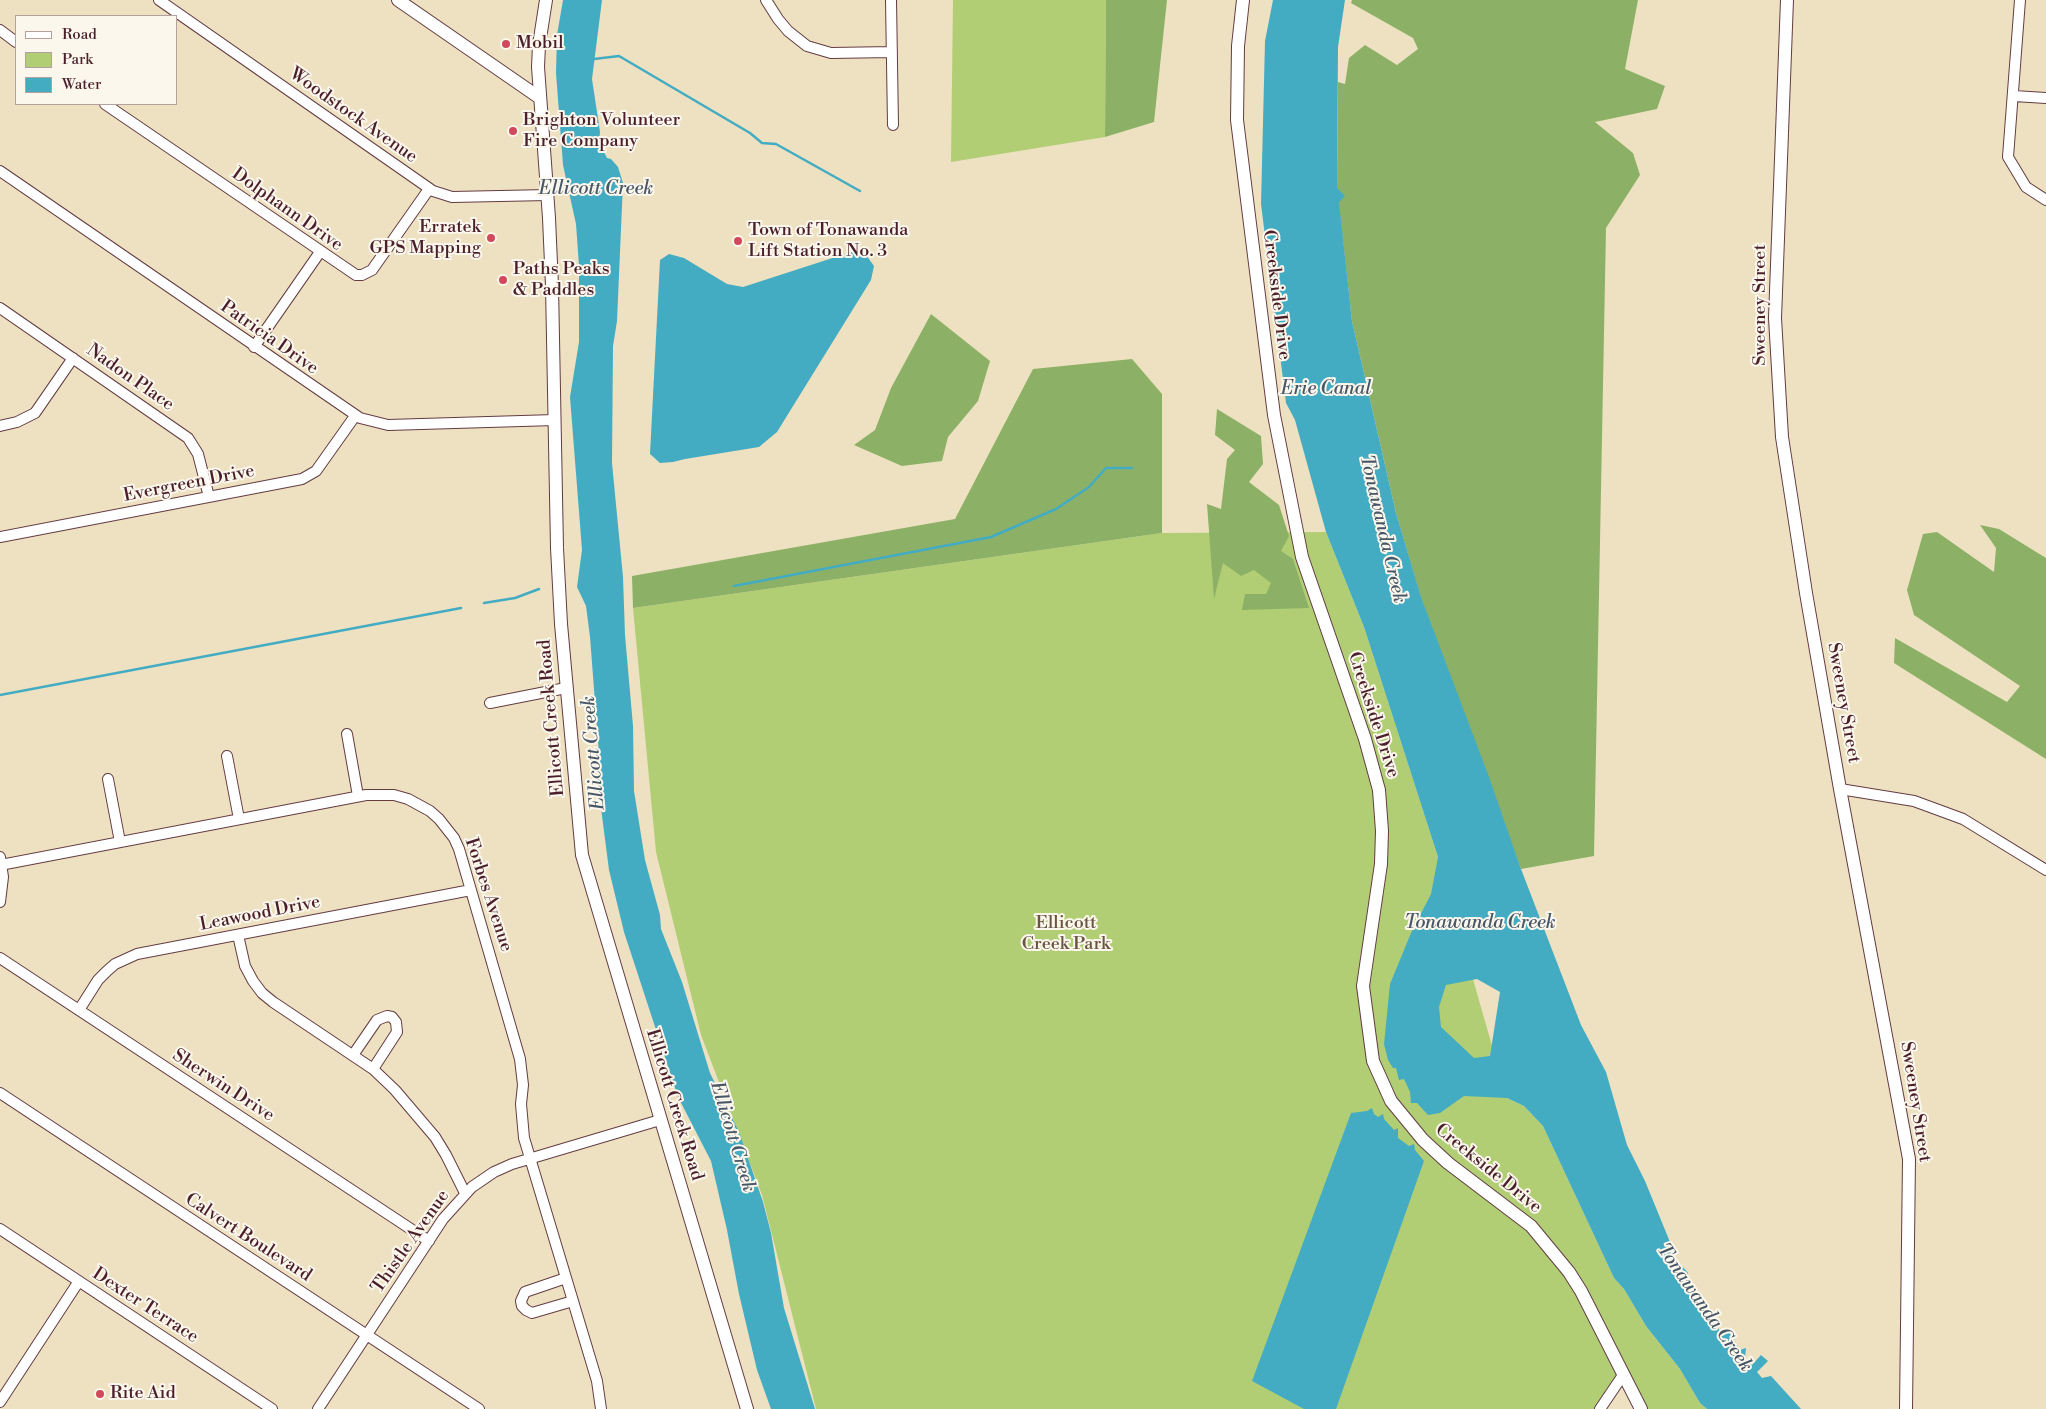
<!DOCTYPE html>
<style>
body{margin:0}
#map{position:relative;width:2046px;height:1409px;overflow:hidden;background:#eee1c1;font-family:"Libre Bodoni",serif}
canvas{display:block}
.legend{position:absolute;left:15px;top:15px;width:162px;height:90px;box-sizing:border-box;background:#fbf7ec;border:1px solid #b4a19f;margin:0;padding:6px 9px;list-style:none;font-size:15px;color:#4a1f2b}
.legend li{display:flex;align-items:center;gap:10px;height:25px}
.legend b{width:25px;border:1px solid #b4a19f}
</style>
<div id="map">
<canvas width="2046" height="1409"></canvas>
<ul class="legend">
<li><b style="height:6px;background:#fff"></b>Road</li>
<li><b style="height:14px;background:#b1ce75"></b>Park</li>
<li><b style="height:14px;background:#43acc3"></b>Water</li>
</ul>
</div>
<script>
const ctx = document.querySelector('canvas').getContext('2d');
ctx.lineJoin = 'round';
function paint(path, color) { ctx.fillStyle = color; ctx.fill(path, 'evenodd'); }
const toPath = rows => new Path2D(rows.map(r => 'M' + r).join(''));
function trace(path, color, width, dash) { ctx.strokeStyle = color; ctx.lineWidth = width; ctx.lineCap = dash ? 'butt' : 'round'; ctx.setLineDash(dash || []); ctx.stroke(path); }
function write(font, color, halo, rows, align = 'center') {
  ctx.font = font + ' "Libre Bodoni",serif'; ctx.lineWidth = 4; ctx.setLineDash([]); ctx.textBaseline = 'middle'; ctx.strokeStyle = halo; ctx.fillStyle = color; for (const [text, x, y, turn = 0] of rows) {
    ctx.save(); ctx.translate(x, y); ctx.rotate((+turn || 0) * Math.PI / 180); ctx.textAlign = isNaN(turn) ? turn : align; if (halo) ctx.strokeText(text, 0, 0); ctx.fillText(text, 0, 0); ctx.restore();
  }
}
paint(toPath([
 [953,0,1106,0,1105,137,951,162],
 [1326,532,1364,627,1438,857,1507,1098,1524,1106,1543,1126,1614,1278,1624,1289,1646,1326,1680,1369,1700,1403,1707,1409,1643,1409,1623,1376,1600,1409,816,1409,762,1195,701,1035,656,852,633,608,1162,533]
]), '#b1ce75');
paint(toPath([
 [1106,0,1167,0,1154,122,1105,137],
 [1352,0,1638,0,1625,69,1665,86,1657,109,1595,122,1633,153,1640,175,1606,228,1594,856,1521,869,1421,598,1396,513,1352,321,1337,188,1338,82,1345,84,1349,58,1365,45,1397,65,1418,49,1413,38,1351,3],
 [931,314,990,361,978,401,948,437,942,461,902,466,854,445,875,430,891,388],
 [1132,359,1162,394,1162,533,633,608,632,576,955,519,1033,369],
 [1217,409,1261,436,1263,464,1249,482,1279,505,1289,536,1281,551,1293,559,1309,608,1242,610,1245,594,1266,594,1271,583,1254,570,1241,576,1223,563,1214,599,1207,504,1221,509,1227,459,1235,450,1215,435],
 [1980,525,1999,529,2046,558,2046,759,1894,663,1895,638,2007,702,2020,686,1914,615,1907,590,1923,534,1937,532,1994,572,1996,548]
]), '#8cb166');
paint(toPath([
 [563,0,602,0,592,79,600,132,599,142,607,158,611,159,618,167,623,183,617,321,613,346,612,463,623,577,625,635,633,726,634,791,645,860,660,915,661,929,682,982,710,1073,739,1132,763,1202,771,1233,784,1308,815,1409,771,1409,757,1370,739,1294,727,1230,711,1161,678,1097,624,932,609,870,598,785,601,780,590,637,586,606,577,587,582,550,570,397,579,342,579,266,576,224,563,165,556,73,557,35],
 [1273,0,1345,0,1338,47,1337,188,1345,196,1339,202,1352,321,1396,513,1421,597,1489,777,1521,869,1581,1025,1606,1072,1627,1145,1645,1181,1670,1242,1670,1252,1688,1273,1687,1280,1722,1334,1729,1332,1740,1350,1746,1348,1745,1358,1752,1365,1761,1355,1768,1361,1757,1372,1762,1378,1771,1376,1801,1409,1707,1409,1700,1403,1680,1369,1646,1326,1624,1289,1614,1278,1543,1126,1524,1106,1507,1098,1464,1096,1440,1113,1428,1115,1417,1103,1411,1103,1410,1092,1404,1079,1399,1080,1396,1068,1393,1068,1388,1060,1384,1044,1390,984,1411,933,1431,894,1438,857,1364,627,1326,532,1295,420,1286,403,1261,204,1265,41],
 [1477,979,1500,992,1490,1056,1474,1058,1441,1027,1439,1007,1446,985],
 [851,252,866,255,874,266,871,280,777,432,759,447,685,459,673,462,660,463,650,454,660,260,669,254,684,258,727,284,743,287],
 [1372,1108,1374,1114,1378,1117,1383,1114,1384,1119,1394,1130,1398,1128,1398,1138,1409,1146,1414,1144,1415,1150,1424,1161,1336,1409,1304,1409,1252,1381,1351,1113,1367,1111]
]), '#43acc3');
trace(toPath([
 [594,59,619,56,750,133,762,143,776,144,860,191],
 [734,586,991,537,1056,509,1089,487,1106,468,1132,468],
 [484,603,515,598,539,589],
 [0,695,461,608]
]), '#43acc3', 2.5);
const minor = toPath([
 [159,0,433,191,452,197,548,195],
 [766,0,778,19,788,31,807,46,831,53,892,52],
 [891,0,893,125],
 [2020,0,2008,157,2026,187,2046,200],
 [0,30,16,42],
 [2014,96,2046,98],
 [105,104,356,275,362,275,372,270,429,189],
 [0,171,360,418,388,425,555,420],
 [0,308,188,438,198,454,209,497],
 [254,347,320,252],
 [0,426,17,422,35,413,73,358],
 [0,537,302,479,316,471,355,416],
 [490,703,566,688],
 [347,734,358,796],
 [227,756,239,819],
 [108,779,120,842],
 [1840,789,1914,801,1963,819,2046,870],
 [0,857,3,877,0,902],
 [0,865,366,795,394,795,408,799,430,811,439,819,454,838,459,849,520,1059,523,1085,521,1104,524,1138,597,1381,601,1409],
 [238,935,245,966,253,981,262,993,273,1002,373,1069,395,1090,435,1137,446,1155,465,1193],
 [0,958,429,1241],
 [79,1010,98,980,107,971,115,964,137,954,471,890],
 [353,1055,377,1020,387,1016,392,1017,396,1022,397,1032,373,1069],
 [0,1093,479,1409],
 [0,1229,272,1409],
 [566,1278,525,1292,521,1301,522,1306,526,1310,532,1313,573,1301],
 [0,1402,79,1281],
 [318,1409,443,1219,472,1187,494,1172,512,1164,660,1120],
 [1600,1409,1623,1375]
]);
const tertiary = toPath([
 [398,0,540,98],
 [546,0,539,45,538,67,549,218,552,286,557,548,561,624,582,855,747,1409],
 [1243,0,1238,46,1237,120,1274,415,1302,557,1365,739,1379,790,1382,831,1381,864,1363,986,1373,1061,1391,1101,1423,1140,1448,1163,1531,1226,1569,1272,1581,1291,1641,1409],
 [1787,0,1775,318,1782,437,1806,593,1840,789,1909,1159,1906,1409]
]);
trace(minor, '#633c42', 12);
trace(tertiary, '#633c42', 14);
trace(minor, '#fff', 10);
trace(tertiary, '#fff', 12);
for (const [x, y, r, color] of [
 [506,44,5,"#d1495b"],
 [513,131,5,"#d1495b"],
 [491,238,5,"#d1495b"],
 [738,241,5,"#d1495b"],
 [503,280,5,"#d1495b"],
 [100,1394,5,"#d1495b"]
]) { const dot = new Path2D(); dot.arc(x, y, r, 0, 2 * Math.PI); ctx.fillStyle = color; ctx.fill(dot); trace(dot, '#fbf7ec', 2); }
write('18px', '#4a1f2b', '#fbf7ec', [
 ["Mobil",516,44],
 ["Brighton Volunteer",523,121],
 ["Fire Company",523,142],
 ["Erratek",481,228,"right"],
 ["GPS Mapping",481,249,"right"],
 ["Town of Tonawanda",748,231],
 ["Lift Station No. 3",748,252],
 ["Paths Peaks",513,270],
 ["& Paddles",513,291],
 ["Rite Aid",110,1394]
], 'left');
write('18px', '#4a1f2b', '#fbf7ec', [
 ["Woodstock Avenue",353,116,35],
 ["Dolphann Drive",287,210,35],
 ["Creekside Drive",1276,295,83],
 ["Sweeney Street",1761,305,-90],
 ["Patricia Drive",269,338,35],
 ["Nadon Place",130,378,35],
 ["Evergreen Drive",189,484,-11],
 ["Sweeney Street",1843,703,80],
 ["Creekside Drive",1373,715,72],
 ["Ellicott Creek Road",552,718,-95],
 ["Forbes Avenue",488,895,72],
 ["Leawood Drive",260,914,-11],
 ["Sherwin Drive",223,1086,33],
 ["Sweeney Street",1915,1102,81],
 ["Ellicott Creek Road",674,1105,73],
 ["Creekside Drive",1488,1169,39],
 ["Calvert Boulevard",248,1238,33],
 ["Thistle Avenue",411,1242,-55],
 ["Dexter Terrace",145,1306,33]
]);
write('18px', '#695441', '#fbf7ec', [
 ["Ellicott",1066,924],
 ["Creek Park",1066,945]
]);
write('italic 19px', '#475768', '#fbf7ec', [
 ["Ellicott Creek",596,189],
 ["Erie Canal",1326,389],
 ["Tonawanda Creek",1382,529,77],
 ["Ellicott Creek",594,753,-95],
 ["Tonawanda Creek",1480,923],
 ["Ellicott Creek",732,1137,73],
 ["Tonawanda Creek",1704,1308,55]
]);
</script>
